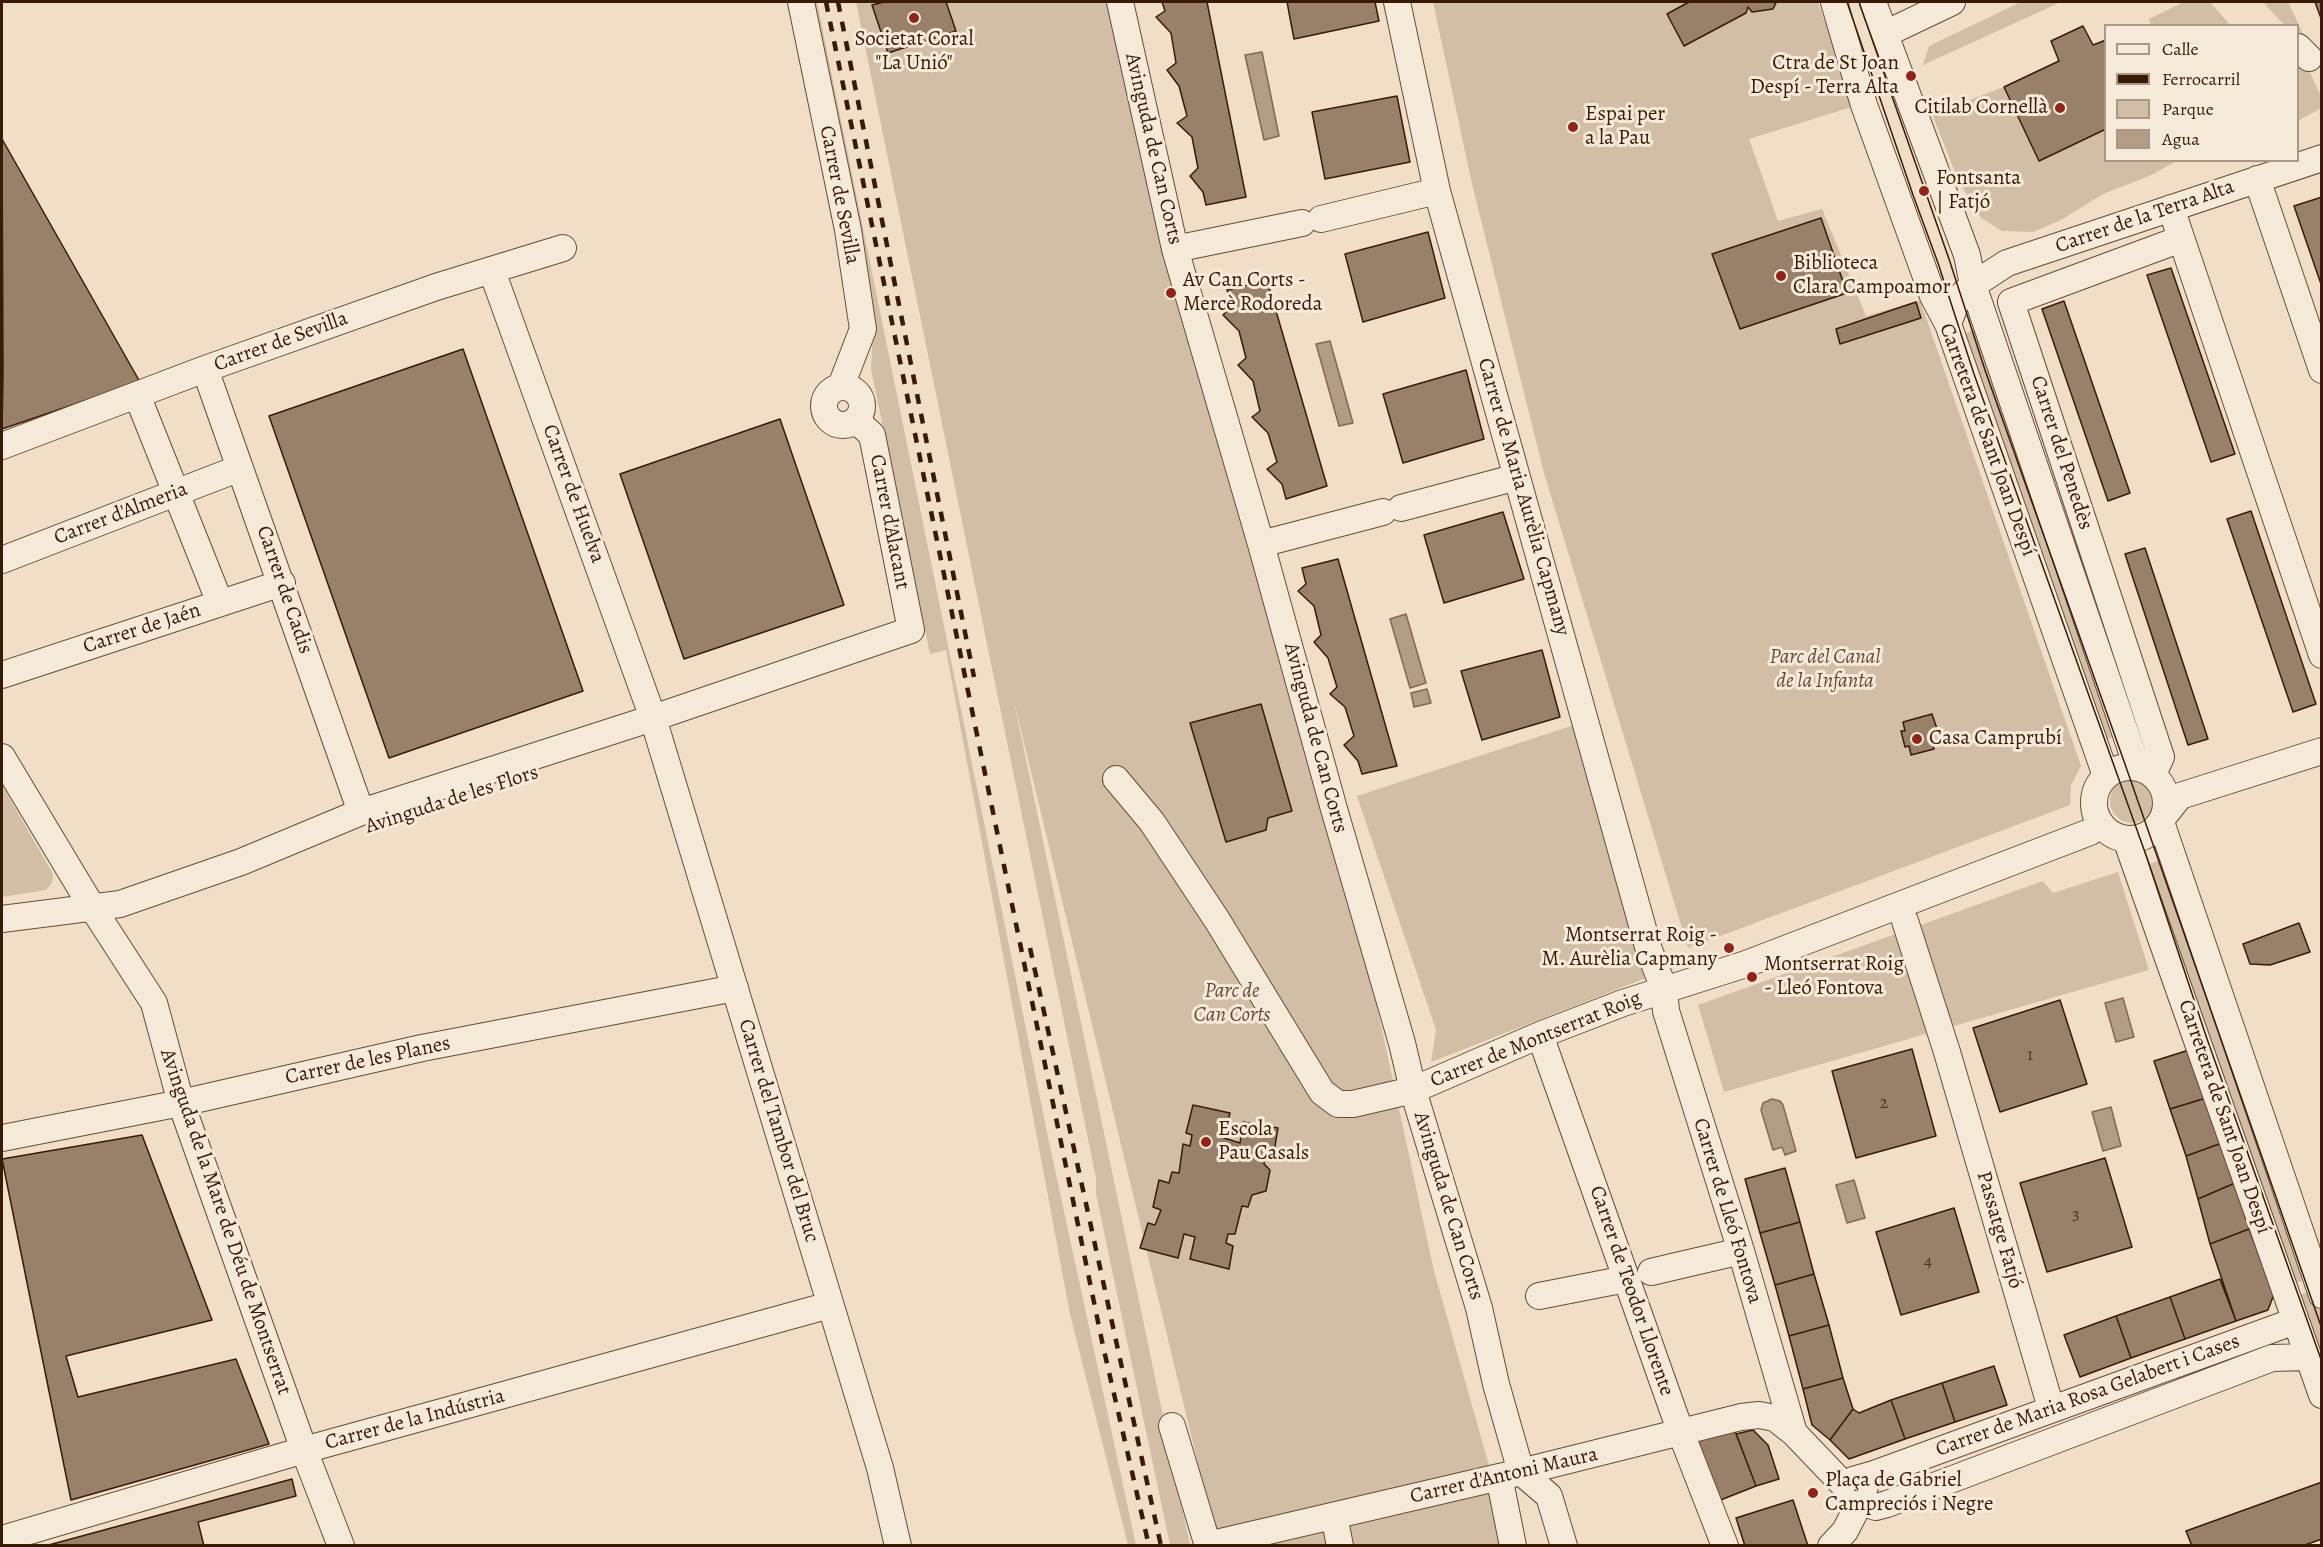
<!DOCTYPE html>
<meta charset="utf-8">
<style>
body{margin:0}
#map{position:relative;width:2323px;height:1547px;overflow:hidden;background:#f0dfc6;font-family:Alegreya,serif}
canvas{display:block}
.frame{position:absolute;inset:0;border:3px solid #391a05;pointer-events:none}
.legend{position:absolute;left:2104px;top:24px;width:195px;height:138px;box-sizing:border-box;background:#f5eada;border:2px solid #aa9785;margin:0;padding:8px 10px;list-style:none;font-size:18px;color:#391a05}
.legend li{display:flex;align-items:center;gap:12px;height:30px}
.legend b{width:30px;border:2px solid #aa9785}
</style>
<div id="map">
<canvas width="2323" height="1547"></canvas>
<div class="frame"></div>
<ul class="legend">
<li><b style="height:8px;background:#f5eada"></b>Calle</li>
<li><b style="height:8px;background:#391a05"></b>Ferrocarril</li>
<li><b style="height:16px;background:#d1bea5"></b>Parque</li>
<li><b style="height:16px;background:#b29c84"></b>Agua</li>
</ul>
</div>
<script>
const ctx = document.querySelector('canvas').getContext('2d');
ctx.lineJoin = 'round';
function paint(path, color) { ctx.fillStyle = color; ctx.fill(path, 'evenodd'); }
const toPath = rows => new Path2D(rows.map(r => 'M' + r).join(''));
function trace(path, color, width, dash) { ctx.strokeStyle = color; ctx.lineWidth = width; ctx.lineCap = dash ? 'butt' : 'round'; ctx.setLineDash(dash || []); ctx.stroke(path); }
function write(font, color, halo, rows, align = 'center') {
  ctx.font = font + ' Alegreya,serif'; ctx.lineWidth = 6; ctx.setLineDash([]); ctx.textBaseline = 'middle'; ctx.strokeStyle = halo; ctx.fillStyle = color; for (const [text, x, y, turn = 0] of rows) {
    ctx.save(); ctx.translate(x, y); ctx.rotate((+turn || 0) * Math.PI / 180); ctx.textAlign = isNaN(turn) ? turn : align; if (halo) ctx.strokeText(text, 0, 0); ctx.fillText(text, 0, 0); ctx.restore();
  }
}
paint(toPath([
 [807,2,817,2,1048,1137,1136,1545,1128,1545,1070,1314,946,650,930,654,871,369,873,327],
 [856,2,868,2,869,5,869,2,1124,2,1370,974,1434,1271,1490,1469,1214,1530,1013,697,1190,1545,1170,1545,1096,1194,1096,1178],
 [1433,2,1689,2,1667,14,1684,46,1746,13,1748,7,1752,12,1773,9,1776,3,1772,2,1818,2,1855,106,1749,139,1778,221,1822,209,1866,316,1920,300,2081,766,2071,785,2070,805,1688,948,1544,473,1472,184],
 [2021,2,2061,2,1923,65,1929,46],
 [2184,2,2210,2,2230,25,2151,25,2149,19],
 [2263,2,2288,2,2312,52,2306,64,2321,96,2321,108,2298,121,2298,26,2284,25],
 [2004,87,2039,161,2105,129,2106,160,2177,161,2149,176,2103,194,2061,220,2033,232,2002,231,1981,218,1959,182,1932,114],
 [1979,328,2122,734,2099,742,1957,336],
 [1574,725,1646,978,1431,1062,1436,1030,1357,796],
 '2110 801a22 22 0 1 1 44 0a22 22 0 1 1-44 0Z',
 [2,785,53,874,52,883,46,890,2,897],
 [2163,859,2309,1278,2288,1286,2141,867],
 [2118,872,2149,970,1724,1092,1698,1005,2043,881,2053,893],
 [2314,1290,2321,1310,2321,1380,2292,1298],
 [1503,1483,1522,1546,1244,1546]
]), '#d1bea5');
const water = toPath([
 [1262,52,1279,136,1264,140,1245,55,1262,52],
 [1330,341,1353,423,1339,426,1316,344,1330,341],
 [1406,614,1426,683,1410,688,1390,619,1406,614],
 [1427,689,1431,703,1414,707,1411,693,1427,689],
 [2123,998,2134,1037,2116,1042,2105,1003,2123,998],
 [1772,1099,1780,1101,1783,1105,1796,1151,1785,1155,1782,1147,1773,1150,1761,1110,1763,1103,1772,1099],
 [2111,1107,2121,1146,2103,1151,2092,1112,2111,1107],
 [1854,1180,1865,1218,1847,1223,1836,1185,1854,1180]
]);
paint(water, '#b29c84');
trace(water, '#826851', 1.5);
const building = toPath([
 [884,2,946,2,956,31,888,53,872,5,884,2],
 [1162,2,1207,2,1246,197,1206,205,1203,192,1190,176,1198,168,1192,137,1177,123,1187,116,1179,86,1167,70,1176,63,1171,33,1156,17,1165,11,1162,2],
 [1287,2,1375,2,1379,21,1294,39,1287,2],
 [1689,2,1772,2,1776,3,1773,9,1752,12,1748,7,1746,13,1684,46,1667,14,1689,2],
 [2315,2,2322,2,2322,21,2315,2],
 [2083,26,2093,45,2106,40,2106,129,2039,161,2004,87,2059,61,2051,41,2083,26],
 [1397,96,1410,162,1325,179,1312,112,1397,96],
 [2,139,140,382,2,429,3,373,2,139],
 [2322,197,2322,287,2294,206,2322,197],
 [1821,218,1847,293,1740,329,1712,254,1821,218],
 [1428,232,1445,298,1363,322,1345,254,1428,232],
 [2171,268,2235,454,2211,462,2147,275,2171,268],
 [1267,280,1327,486,1286,499,1282,484,1267,469,1277,462,1268,433,1252,417,1260,411,1253,381,1238,365,1246,358,1239,331,1223,315,1232,306,1227,290,1267,280],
 [2064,301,2130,493,2108,501,2042,309,2064,301],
 [1916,302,1921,318,1840,344,1836,329,1916,302],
 [463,349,583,691,389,758,269,416,463,349],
 [1466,370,1484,439,1403,463,1383,394,1466,370],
 [780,419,844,605,684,659,620,474,780,419],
 [2251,511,2316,704,2293,712,2227,519,2251,511],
 [1503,512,1524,579,1444,603,1424,535,1503,512],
 [2145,548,2208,739,2188,745,2125,554,2145,548],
 [1338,559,1397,766,1362,774,1358,761,1344,745,1354,736,1345,707,1330,694,1337,687,1328,658,1314,642,1321,635,1314,606,1298,591,1306,584,1302,568,1338,559],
 [1542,650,1560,717,1482,740,1461,671,1542,650],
 [1261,704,1292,811,1268,818,1266,830,1226,842,1190,723,1261,704],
 [1932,714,1937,729,1930,731,1934,749,1911,755,1909,746,1905,747,1901,731,1905,731,1903,722,1932,714],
 [2299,923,2310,952,2270,965,2250,964,2243,944,2299,923],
 [2060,1000,2087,1084,2000,1112,1973,1028,2060,1000],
 [1912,1049,1936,1136,1856,1158,1832,1071,1912,1049],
 [2189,1050,2206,1098,2170,1109,2154,1061,2189,1050],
 [2206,1098,2222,1143,2186,1156,2170,1109,2206,1098],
 [1193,1105,1230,1113,1224,1138,1240,1143,1243,1122,1278,1128,1274,1152,1266,1151,1264,1164,1270,1170,1266,1191,1252,1195,1248,1207,1242,1206,1235,1234,1228,1234,1226,1243,1233,1246,1229,1269,1190,1259,1195,1237,1184,1234,1178,1258,1140,1248,1148,1223,1155,1225,1161,1210,1153,1207,1159,1180,1169,1183,1172,1172,1179,1173,1183,1144,1190,1146,1192,1135,1186,1133,1193,1105],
 [142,1135,212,1320,66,1356,78,1397,236,1359,269,1444,71,1500,2,1159,142,1135],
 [2222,1143,2235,1183,2198,1199,2186,1156,2222,1143],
 [2105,1158,2132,1247,2047,1272,2020,1183,2105,1158],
 [1785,1168,1800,1222,1760,1233,1745,1179,1785,1168],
 [2235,1183,2249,1229,2210,1244,2198,1199,2235,1183],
 [1954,1208,1979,1292,1901,1315,1876,1232,1954,1208],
 [1800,1222,1814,1274,1775,1285,1760,1233,1800,1222],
 [2249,1229,2274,1294,2268,1310,2236,1321,2210,1244,2249,1229],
 [1814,1274,1829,1325,1789,1336,1775,1285,1814,1274],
 [2220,1279,2236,1321,2185,1339,2170,1297,2220,1279],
 [2170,1297,2185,1339,2131,1358,2116,1316,2170,1297],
 [2116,1316,2131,1358,2080,1377,2064,1335,2116,1316],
 [1829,1325,1843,1378,1803,1389,1789,1336,1829,1325],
 [1994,1366,2007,1405,1955,1422,1942,1383,1994,1366],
 [1843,1378,1853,1409,1830,1440,1812,1425,1803,1389,1843,1378],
 [1942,1383,1955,1422,1905,1439,1891,1400,1942,1383],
 [1891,1400,1905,1439,1849,1459,1830,1440,1853,1409,1859,1413,1891,1400],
 [1753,1430,1768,1445,1779,1479,1756,1486,1736,1434,1753,1430],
 [1735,1431,1756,1486,1718,1501,1693,1442,1735,1431],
 [292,1479,296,1496,198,1522,204,1546,45,1546,292,1479],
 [2322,1482,2322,1539,2302,1546,2192,1546,2186,1531,2322,1482],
 [1793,1500,1808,1546,1745,1546,1736,1518,1793,1500]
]);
paint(building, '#988069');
trace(building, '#391a05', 1.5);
const minor = toPath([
 [801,2,848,230,863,329,841,386],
 [1120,2,1175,249,1261,544,1334,809,1402,1043,1413,1090,1479,1308,1496,1384,1521,1472],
 [1397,2,1437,191,1649,950,1664,989,1666,1011,1741,1251,1794,1433],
 [1834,2,1864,105,1933,296,1948,324,2106,776],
 [1873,2,1967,255,1973,285,2137,767],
 [1885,34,1952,2],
 [2298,47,2309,58],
 [2257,179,2322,370],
 [2171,208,2322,655],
 [1321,219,1437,191],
 [1175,249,1302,223],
 [492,271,653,718,880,1468,898,1546],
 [1948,324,1957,300,1973,285,2007,263,2322,158],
 [205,369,361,812],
 '824 406a19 19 0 1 1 38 0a19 19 0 1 1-38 0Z',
 [137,395,220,603],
 [2,446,205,369,436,287,563,248],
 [1401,508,1517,477],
 [1261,544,1383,512],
 [2,560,240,468],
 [2,675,282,583],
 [2,757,92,907,154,1003,181,1103,304,1450,341,1546],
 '2094 803a36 36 0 1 1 72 0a36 36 0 1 1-72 0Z',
 [2153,774,2161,757,2011,302,2181,239],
 [1116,779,1152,822,1217,920,1322,1092,1338,1104,1353,1104,1413,1090,1540,1035,1623,1003,1746,964,2090,832,2101,824],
 [2164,816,2180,796,2322,751],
 [2161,822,2322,1295],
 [2126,839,2322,1395],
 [2,919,120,904,241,862,361,812,653,718,911,630,872,435,857,421],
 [1905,921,1947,1052,2051,1408],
 [1540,1035,1681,1433,1725,1546],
 [2,1138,181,1103,422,1048,735,988],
 [1651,1272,1741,1251],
 [1539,1296,1626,1279],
 [1172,1426,1208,1546],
 [1521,1472,1549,1496,1564,1546],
 [1868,1477,1860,1502,1876,1507,1887,1504,2272,1358,2308,1357],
 [1853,1480,1874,1474,2295,1321],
 [1501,1486,1513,1546],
 [1334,1516,1340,1546],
 [2,1539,304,1450,830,1305],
 [1208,1545,1521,1472,1741,1417,1759,1415,1775,1418,1794,1433,1860,1502,1845,1531,1831,1546]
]);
trace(minor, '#674b35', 28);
trace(minor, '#f5eada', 26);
trace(toPath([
 [1847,2,1913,195,1938,263,1974,374,2147,858,2206,1036,2322,1362],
 [1859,2,1949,259,1985,370,2126,767,2322,1329]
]), '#391a05', 1.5);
trace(toPath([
 [826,2,1103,1346,1149,1546],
 [838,2,974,677],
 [1030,948,1161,1546]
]), '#391a05', 4.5, [10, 10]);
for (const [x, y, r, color] of [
 [914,18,6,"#8f2418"],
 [1911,76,6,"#8f2418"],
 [2060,108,6,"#8f2418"],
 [1573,127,6,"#8f2418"],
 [1924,191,6,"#8f2418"],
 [1781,276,6,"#8f2418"],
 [1171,293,6,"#8f2418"],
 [1917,739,6,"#8f2418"],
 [1729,948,6,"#8f2418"],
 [1752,977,6,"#8f2418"],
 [1206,1142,6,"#8f2418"],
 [1813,1493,6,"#8f2418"]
]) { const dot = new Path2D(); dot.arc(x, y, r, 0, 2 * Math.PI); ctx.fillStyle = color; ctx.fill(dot); trace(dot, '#f5eada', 2); }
write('18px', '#51341e', null, [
 ["1",2030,1056],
 ["2",1884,1104],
 ["3",2076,1215],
 ["4",1928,1262]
]);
write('21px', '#391a05', '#f5eada', [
 ["Societat Coral",914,40,"center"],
 ["\"La Unió\"",914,64,"center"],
 ["Ctra de St Joan",1899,64,"right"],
 ["Despí - Terra Alta",1899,88,"right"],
 ["Citilab Cornellà",2048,108,"right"],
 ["Espai per",1585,115],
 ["a la Pau",1585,139],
 ["Fontsanta",1936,179],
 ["| Fatjó",1936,203],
 ["Biblioteca",1793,264],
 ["Clara Campoamor",1793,288],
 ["Av Can Corts -",1183,281],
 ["Mercè Rodoreda",1183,305],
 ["Casa Camprubí",1929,739],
 ["Montserrat Roig -",1717,936,"right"],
 ["M. Aurèlia Capmany",1717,960,"right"],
 ["Montserrat Roig",1764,965],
 ["- Lleó Fontova",1764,989],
 ["Escola",1218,1130],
 ["Pau Casals",1218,1154],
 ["Plaça de Gabriel",1825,1481],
 ["Campreciós i Negre",1825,1505]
], 'left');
write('21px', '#391a05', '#f5eada', [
 ["Avinguda de Can Corts",1153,149,77],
 ["Carrer de Sevilla",839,195,79],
 ["Carrer de la Terra Alta",2145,217,-19],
 ["Carrer de Sevilla",281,342,-20],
 ["Carretera de Sant Joan Despí",1987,440,70],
 ["Carrer del Penedès",2061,453,72],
 ["Carrer de Huelva",573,494,70],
 ["Carrer de Maria Aurèlia Capmany",1523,497,74],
 ["Carrer d'Almeria",121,514,-21],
 ["Carrer d'Alacant",889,522,79],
 ["Carrer de Cadis",284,590,71],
 ["Carrer de Jaén",142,629,-18],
 ["Avinguda de Can Corts",1315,738,75],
 ["Avinguda de les Flors",452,800,-18],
 ["Carrer de Montserrat Roig",1536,1040,-22],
 ["Carrer de les Planes",368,1061,-12],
 ["Carretera de Sant Joan Despí",2224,1117,71],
 ["Carrer del Tambor del Bruc",778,1131,73],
 ["Avinguda de Can Corts",1448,1206,73],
 ["Carrer de Lleó Fontova",1727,1211,73],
 ["Avinguda de la Mare de Déu de Montserrat",225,1222,71],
 ["Passatge Fatjó",1999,1230,74],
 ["Carrer de Teodor Llorente",1631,1291,71],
 ["Carrer de Maria Rosa Gelabert i Cases",2088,1396,-20],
 ["Carrer de la Indústria",415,1420,-15],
 ["Carrer d'Antoni Maura",1504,1476,-13]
]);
write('italic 21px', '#674b35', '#f5eada', [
 ["Parc del Canal",1825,658],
 ["de la Infanta",1825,682],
 ["Parc de",1232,992],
 ["Can Corts",1232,1016]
]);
</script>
